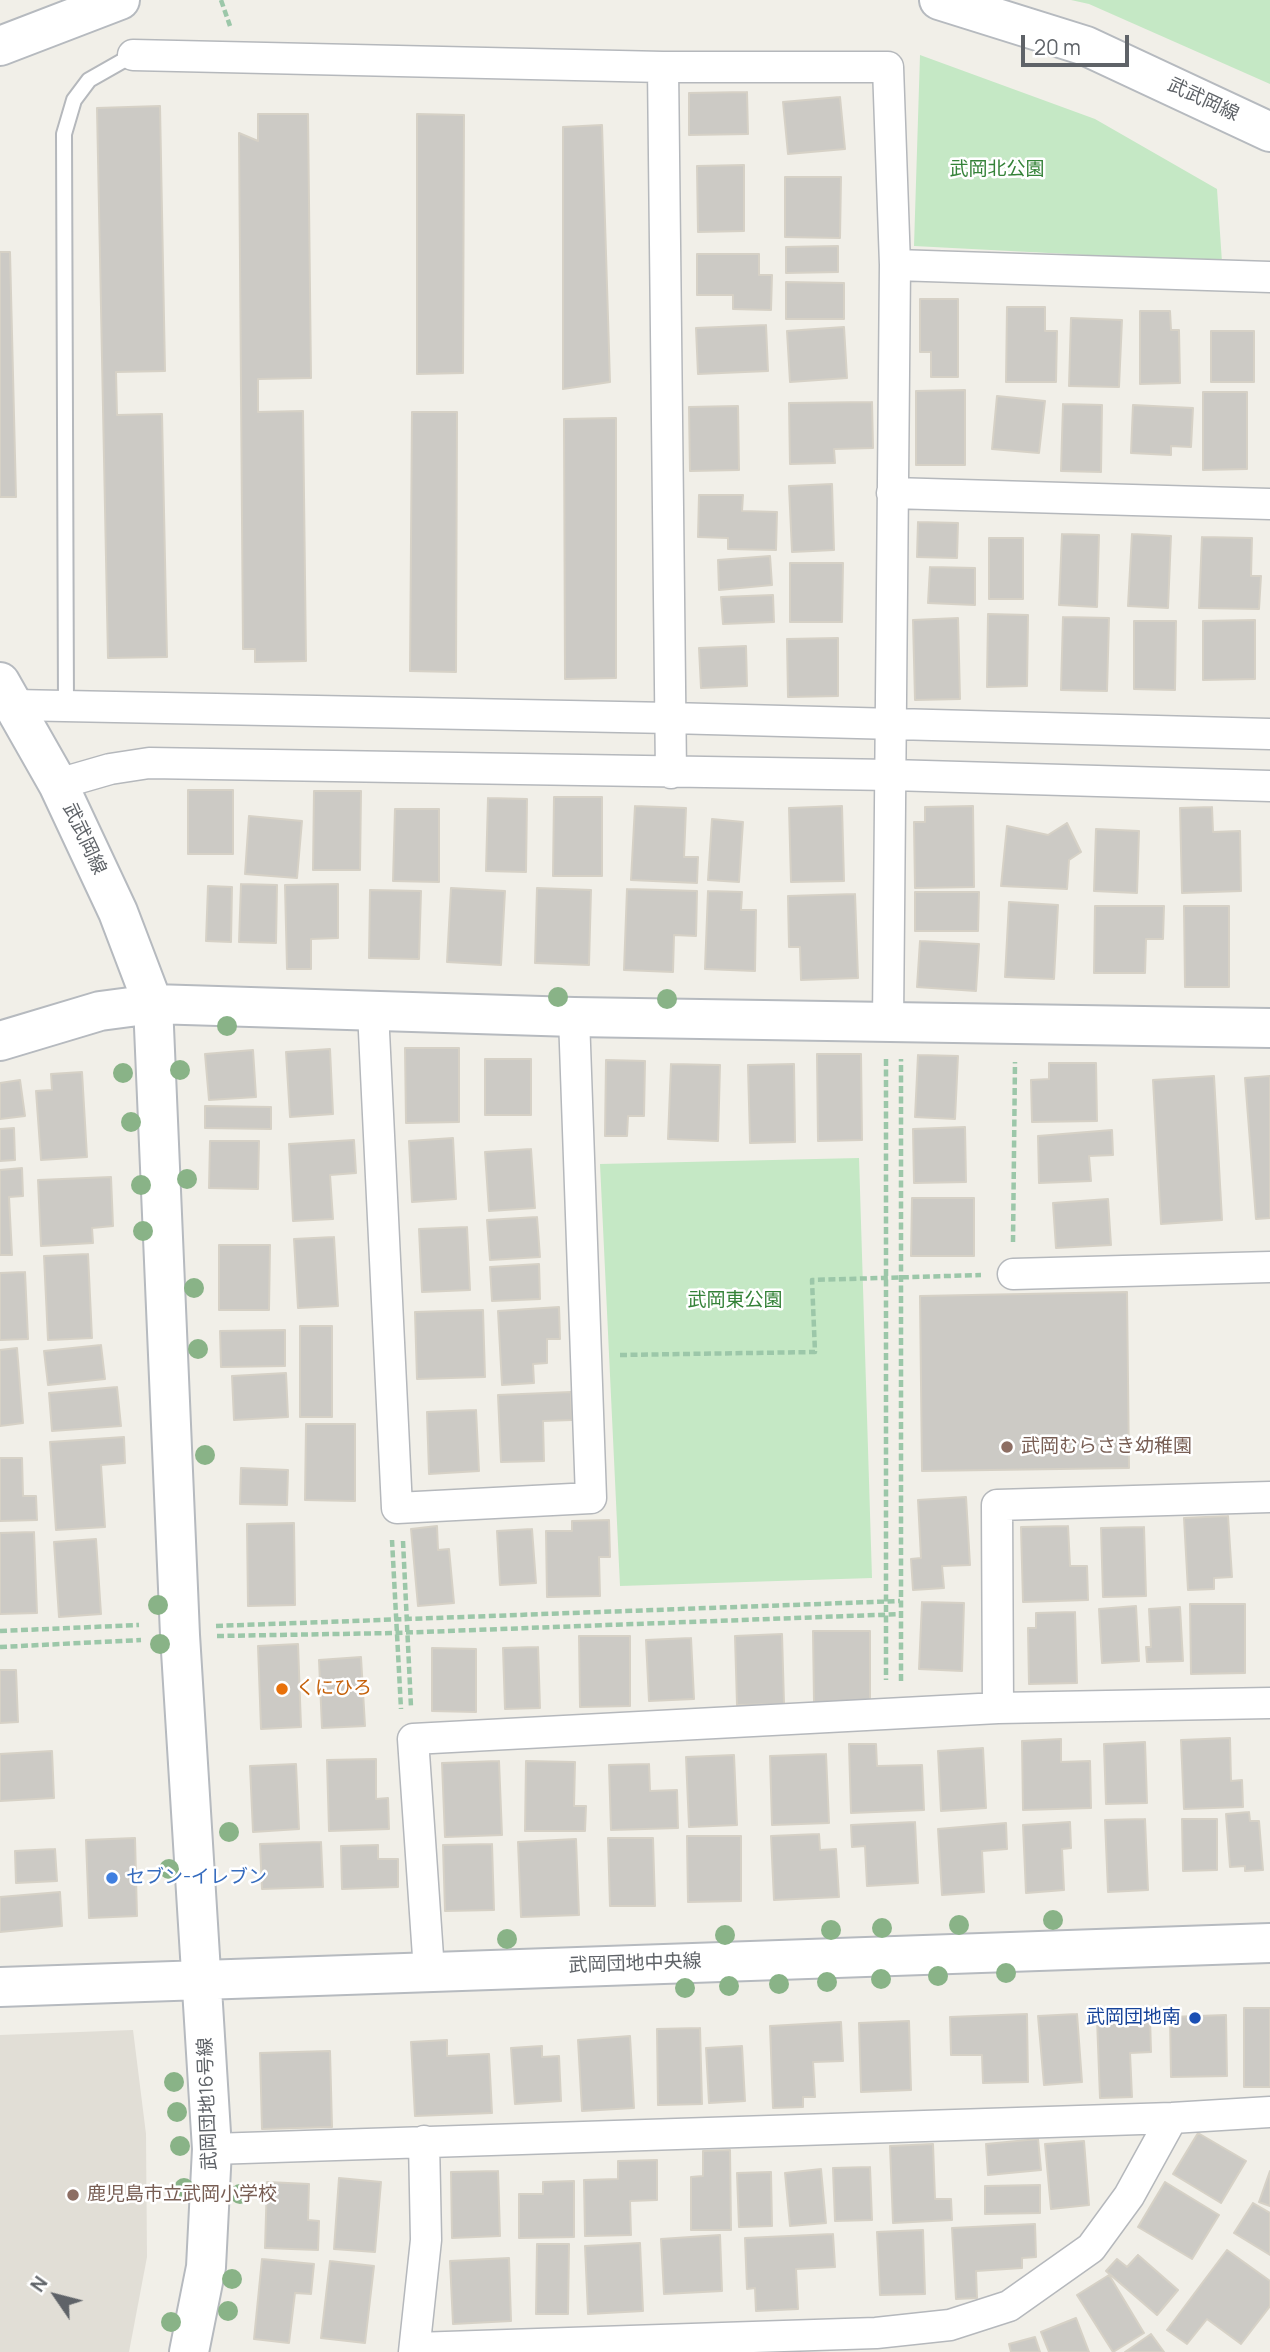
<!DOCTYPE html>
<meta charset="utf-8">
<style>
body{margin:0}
#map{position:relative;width:1270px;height:2352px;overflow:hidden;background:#f1efe8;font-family:Manrope,sans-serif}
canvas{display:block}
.north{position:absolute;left:21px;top:2261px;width:70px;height:70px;-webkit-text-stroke:5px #fff;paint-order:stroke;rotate:305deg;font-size:19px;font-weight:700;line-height:28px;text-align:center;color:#5f6368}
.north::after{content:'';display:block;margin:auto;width:24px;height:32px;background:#5f6368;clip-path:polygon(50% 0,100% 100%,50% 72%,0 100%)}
.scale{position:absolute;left:1021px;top:35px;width:108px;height:32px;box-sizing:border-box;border:4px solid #5f6368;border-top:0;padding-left:9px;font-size:21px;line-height:24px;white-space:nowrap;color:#5f6368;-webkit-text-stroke:5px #fff;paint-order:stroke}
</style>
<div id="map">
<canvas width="1270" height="2352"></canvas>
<div class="north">N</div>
<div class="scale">20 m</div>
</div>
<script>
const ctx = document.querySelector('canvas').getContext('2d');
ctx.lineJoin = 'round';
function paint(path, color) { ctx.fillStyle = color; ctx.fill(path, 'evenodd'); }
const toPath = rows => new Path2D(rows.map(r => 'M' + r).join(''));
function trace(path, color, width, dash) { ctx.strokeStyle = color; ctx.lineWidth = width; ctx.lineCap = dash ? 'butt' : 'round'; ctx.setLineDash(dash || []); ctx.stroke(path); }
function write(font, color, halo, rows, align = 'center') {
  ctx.font = font + ' Manrope,"Noto Sans JP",sans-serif'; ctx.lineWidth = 5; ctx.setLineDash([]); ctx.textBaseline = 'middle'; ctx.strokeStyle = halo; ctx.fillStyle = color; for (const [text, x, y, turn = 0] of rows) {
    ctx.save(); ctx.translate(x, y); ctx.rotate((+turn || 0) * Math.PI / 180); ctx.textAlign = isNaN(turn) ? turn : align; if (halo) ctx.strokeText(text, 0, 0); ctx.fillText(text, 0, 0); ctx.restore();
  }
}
paint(toPath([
 [133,2030,146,2134,147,2257,129,2352,0,2352,0,2035]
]), '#e1ded6');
paint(toPath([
 [1071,0,1270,0,1270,84,1089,4],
 [920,55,1095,119,1217,189,1222,262,914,246],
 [859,1158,872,1578,620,1586,600,1164]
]), '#c5e8c5');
const building = toPath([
 [747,92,748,134,689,135,689,93,747,92],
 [840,97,845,149,788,154,783,102,840,97],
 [160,106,165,371,116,372,117,415,162,414,167,657,108,658,97,108,160,106],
 [258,114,308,114,311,378,258,379,258,412,303,411,306,661,255,662,255,649,243,649,239,133,258,141,258,114],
 [417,114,464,115,463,373,417,374,417,114],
 [602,125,610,382,563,389,563,127,602,125],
 [744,165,744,231,698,232,697,166,744,165],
 [785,177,841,177,840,238,785,237,785,177],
 [838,246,838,272,786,273,786,247,838,246],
 [0,252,10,252,16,497,0,497,0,252],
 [697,254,759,254,759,275,772,275,771,310,733,309,733,295,697,295,697,254],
 [786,282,844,283,844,319,786,319,786,282],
 [920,299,958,299,958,377,931,377,931,352,920,352,920,299],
 [1007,307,1045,307,1045,331,1057,331,1056,382,1006,382,1007,307],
 [1140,311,1170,311,1171,330,1179,330,1180,383,1140,384,1140,311],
 [1071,318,1122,320,1119,387,1069,386,1071,318],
 [766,325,768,371,698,374,696,328,766,325],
 [844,327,847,378,790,382,787,331,844,327],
 [1211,331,1254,331,1254,382,1211,382,1211,331],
 [965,390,965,465,916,465,916,391,965,390],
 [1203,392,1247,392,1247,469,1203,470,1203,392],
 [997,396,1045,401,1039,453,992,449,997,396],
 [872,402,873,448,834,449,835,463,790,464,789,403,872,402],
 [1063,404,1102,405,1101,472,1061,471,1063,404],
 [1133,405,1193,408,1191,447,1171,446,1171,455,1131,453,1133,405],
 [738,406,739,470,690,471,689,407,738,406],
 [412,412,457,412,456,672,410,671,412,412],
 [616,418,616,678,565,679,564,419,616,418],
 [832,484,834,550,792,552,789,486,832,484],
 [699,495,743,495,742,511,777,512,776,550,728,549,728,538,698,537,699,495],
 [918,522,958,523,957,558,917,557,918,522],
 [1062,534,1099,535,1097,607,1059,605,1062,534],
 [1132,534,1171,536,1168,608,1128,606,1132,534],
 [1202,537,1252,538,1251,576,1261,576,1259,609,1199,608,1202,537],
 [989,538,1023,538,1023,599,989,599,989,538],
 [770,556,772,585,719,590,718,560,770,556],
 [790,563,843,563,842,622,790,622,790,563],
 [930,567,975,568,975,605,928,603,930,567],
 [773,595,774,622,723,624,721,597,773,595],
 [988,614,1028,615,1027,686,987,687,988,614],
 [1063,617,1109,618,1107,691,1061,690,1063,617],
 [958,618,960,699,915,700,913,620,958,618],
 [1255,620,1255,679,1203,680,1203,621,1255,620],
 [1134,621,1176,621,1175,690,1134,689,1134,621],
 [838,638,838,696,788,697,787,639,838,638],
 [746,646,747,686,701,688,699,648,746,646],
 [188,790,233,790,233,854,188,854,188,790],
 [314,791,361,791,360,870,313,870,314,791],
 [554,797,602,797,602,876,553,876,554,797],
 [488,798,527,799,526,872,486,871,488,798],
 [635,806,686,808,684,857,698,857,697,883,631,880,635,806],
 [842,806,844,881,791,882,789,808,842,806],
 [973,806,974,887,915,888,914,822,925,822,925,807,973,806],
 [1212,807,1213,832,1240,831,1241,891,1182,893,1180,808,1212,807],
 [395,809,439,809,439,882,393,881,395,809],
 [249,816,302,821,297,878,245,874,249,816],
 [712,819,743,822,739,882,708,880,712,819],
 [1067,823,1081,852,1069,860,1067,889,1001,886,1007,826,1048,835,1067,823],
 [1096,829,1139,831,1137,893,1094,891,1096,829],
 [241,884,277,885,276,943,239,942,241,884],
 [338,884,338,938,311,939,311,969,287,969,285,885,338,884],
 [208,886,232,887,231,942,206,941,208,886],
 [451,888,505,891,501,965,447,962,451,888],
 [537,888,591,890,589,965,535,963,537,888],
 [627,889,697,891,696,936,674,935,673,972,624,970,627,889],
 [370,890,421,891,419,959,369,958,370,890],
 [708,891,742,892,741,910,756,910,755,971,705,969,708,891],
 [915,892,979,892,978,931,915,931,915,892],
 [855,894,858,978,801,980,800,947,789,947,788,896,855,894],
 [1009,902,1058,905,1054,979,1005,977,1009,902],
 [1095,906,1164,906,1163,939,1146,939,1145,973,1094,973,1095,906],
 [1184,906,1229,906,1229,987,1185,987,1184,906],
 [920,941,979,944,976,991,917,987,920,941],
 [405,1048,459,1048,459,1122,406,1123,405,1048],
 [330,1049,333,1114,290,1117,286,1052,330,1049],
 [253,1050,256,1097,209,1100,205,1054,253,1050],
 [817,1054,861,1054,862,1140,818,1141,817,1054],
 [918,1055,958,1056,955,1119,915,1117,918,1055],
 [485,1059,531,1059,531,1115,485,1115,485,1059],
 [606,1060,645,1061,644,1116,628,1116,627,1136,605,1136,606,1060],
 [1049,1063,1096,1063,1097,1121,1032,1122,1031,1080,1049,1079,1049,1063],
 [671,1064,720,1065,718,1141,668,1139,671,1064],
 [794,1064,795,1142,750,1143,748,1065,794,1064],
 [82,1072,87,1157,41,1160,36,1091,52,1090,51,1074,82,1072],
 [1214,1076,1222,1220,1161,1224,1153,1080,1214,1076],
 [1270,1076,1270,1218,1256,1219,1245,1078,1270,1076],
 [20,1080,25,1116,0,1119,0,1083,20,1080],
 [205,1106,271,1107,271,1129,205,1128,205,1106],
 [965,1127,966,1182,914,1183,913,1129,965,1127],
 [14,1128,15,1160,0,1161,0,1129,14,1128],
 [1112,1130,1113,1155,1089,1156,1091,1181,1039,1183,1038,1136,1112,1130],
 [453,1138,456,1199,412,1202,409,1141,453,1138],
 [354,1140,356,1173,330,1175,333,1219,293,1221,289,1144,354,1140],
 [210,1141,259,1141,258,1189,209,1188,210,1141],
 [531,1149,535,1208,489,1211,485,1152,531,1149],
 [22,1168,23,1196,9,1197,12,1255,0,1255,0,1170,22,1168],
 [111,1177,113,1226,92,1228,93,1243,41,1246,38,1180,111,1177],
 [912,1198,974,1198,974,1256,911,1256,912,1198],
 [1108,1199,1111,1245,1056,1248,1053,1203,1108,1199],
 [537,1217,540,1257,490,1260,487,1220,537,1217],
 [467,1227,470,1290,422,1292,419,1229,467,1227],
 [334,1237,338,1306,298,1308,294,1239,334,1237],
 [219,1245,270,1245,269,1310,219,1310,219,1245],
 [88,1254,92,1338,48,1340,44,1256,88,1254],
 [539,1264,540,1299,492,1301,490,1267,539,1264],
 [25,1272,28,1339,0,1340,0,1273,25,1272],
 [1127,1292,1129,1468,922,1471,920,1296,1127,1292],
 [559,1307,560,1339,547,1339,547,1363,533,1364,534,1383,502,1385,498,1311,559,1307],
 [483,1310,485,1377,417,1379,415,1312,483,1310],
 [300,1326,332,1326,332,1417,300,1417,300,1326],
 [285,1330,285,1366,221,1367,220,1331,285,1330],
 [101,1345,105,1379,48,1385,44,1351,101,1345],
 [17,1348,23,1423,0,1426,0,1350,17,1348],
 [286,1373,288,1417,234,1420,232,1376,286,1373],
 [117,1387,121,1426,52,1431,49,1393,117,1387],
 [571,1392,572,1420,543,1421,544,1461,501,1462,498,1395,571,1392],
 [476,1410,479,1471,429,1474,427,1412,476,1410],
 [306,1424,355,1424,355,1501,305,1500,306,1424],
 [124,1437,125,1463,101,1465,105,1527,56,1530,50,1442,124,1437],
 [0,1458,22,1458,23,1496,36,1496,37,1520,0,1521,0,1458],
 [241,1468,288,1470,287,1505,240,1504,241,1468],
 [966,1497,970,1565,942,1566,944,1588,913,1590,911,1559,921,1558,918,1500,966,1497],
 [1228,1516,1232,1577,1214,1578,1214,1589,1188,1590,1184,1518,1228,1516],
 [609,1520,610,1557,599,1557,600,1596,547,1597,546,1531,572,1531,572,1521,609,1520],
 [294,1523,295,1605,248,1606,247,1524,294,1523],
 [437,1526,438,1550,449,1549,454,1603,418,1606,411,1529,437,1526],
 [1068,1526,1070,1566,1087,1566,1088,1600,1023,1602,1021,1527,1068,1526],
 [1144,1527,1146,1596,1103,1597,1101,1528,1144,1527],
 [532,1529,536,1583,500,1585,497,1531,532,1529],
 [34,1532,37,1613,0,1614,0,1533,34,1532],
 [96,1539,101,1614,59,1617,54,1542,96,1539],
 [922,1602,964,1603,962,1671,919,1669,922,1602],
 [1190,1604,1245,1604,1245,1673,1191,1674,1190,1604],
 [1136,1606,1139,1661,1102,1663,1099,1609,1136,1606],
 [1180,1607,1183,1661,1147,1662,1146,1647,1151,1647,1149,1609,1180,1607],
 [1075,1612,1077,1683,1029,1684,1028,1628,1036,1628,1036,1613,1075,1612],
 [813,1631,870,1631,870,1701,814,1702,813,1631],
 [782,1634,784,1704,737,1705,735,1636,782,1634],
 [579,1636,630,1636,630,1706,580,1707,579,1636],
 [691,1638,694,1699,649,1701,646,1640,691,1638],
 [298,1644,301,1727,261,1729,258,1646,298,1644],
 [538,1647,540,1708,505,1709,503,1648,538,1647],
 [432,1648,476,1649,476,1712,432,1711,432,1648],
 [361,1657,365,1726,322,1728,319,1660,361,1657],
 [0,1670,16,1670,18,1722,0,1723,0,1670],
 [1230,1738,1231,1781,1242,1780,1243,1807,1184,1809,1181,1740,1230,1738],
 [1061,1739,1061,1762,1090,1761,1091,1808,1023,1810,1022,1741,1061,1739],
 [1145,1742,1147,1803,1106,1804,1104,1744,1145,1742],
 [849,1744,876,1744,877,1766,922,1765,924,1810,851,1813,849,1744],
 [983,1748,986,1808,941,1811,938,1751,983,1748],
 [52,1751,54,1798,0,1801,0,1754,52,1751],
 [826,1754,829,1823,772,1825,770,1756,826,1754],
 [734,1755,737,1825,689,1827,686,1757,734,1755],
 [376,1759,376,1799,388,1798,389,1829,329,1831,327,1760,376,1759],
 [499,1761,502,1835,445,1837,442,1763,499,1761],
 [526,1761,575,1762,574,1806,586,1806,585,1831,525,1831,526,1761],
 [296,1764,299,1829,253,1832,250,1766,296,1764],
 [649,1764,650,1791,677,1790,678,1828,611,1830,609,1765,649,1764],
 [1249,1812,1250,1821,1259,1821,1263,1870,1245,1871,1245,1866,1230,1867,1226,1814,1249,1812],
 [1145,1819,1148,1890,1108,1892,1105,1820,1145,1819],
 [1182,1819,1217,1819,1217,1870,1183,1871,1182,1819],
 [915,1822,918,1883,867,1886,865,1846,852,1847,851,1825,915,1822],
 [1070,1822,1071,1848,1062,1849,1064,1890,1026,1893,1023,1825,1070,1822],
 [1006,1823,1007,1849,982,1851,984,1892,942,1895,938,1829,1006,1823],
 [819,1834,820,1850,836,1849,839,1897,774,1900,771,1836,819,1834],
 [687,1836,741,1836,741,1901,688,1902,687,1836],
 [135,1838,137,1916,89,1918,86,1840,135,1838],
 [608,1838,653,1838,655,1906,610,1906,608,1838],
 [576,1839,579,1915,521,1917,518,1842,576,1839],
 [321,1842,323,1887,262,1889,260,1844,321,1842],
 [492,1844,494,1910,445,1911,443,1845,492,1844],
 [378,1845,378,1859,398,1859,398,1887,342,1889,341,1846,378,1845],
 [55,1849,57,1881,16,1883,15,1851,55,1849],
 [60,1892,62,1926,0,1932,0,1897,60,1892],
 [1244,2008,1270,2008,1270,2087,1244,2087,1244,2008],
 [1027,2014,1028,2082,983,2083,982,2055,951,2055,950,2017,1027,2014],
 [1077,2014,1082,2082,1044,2085,1038,2016,1077,2014],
 [1226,2015,1227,2076,1171,2077,1170,2017,1226,2015],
 [1150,2017,1151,2052,1130,2053,1132,2097,1100,2098,1097,2019,1150,2017],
 [909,2021,911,2090,861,2092,859,2023,909,2021],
 [841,2022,843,2061,813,2062,815,2097,803,2097,803,2107,773,2108,770,2026,841,2022],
 [700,2028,702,2104,658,2105,657,2029,700,2028],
 [630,2036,634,2108,582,2111,578,2040,630,2036],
 [447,2040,447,2056,489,2054,492,2113,415,2116,411,2042,447,2040],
 [542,2046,542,2057,559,2056,561,2101,515,2104,511,2048,542,2046],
 [742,2046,745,2101,709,2103,706,2048,742,2046],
 [330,2051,332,2127,262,2129,260,2053,330,2051],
 [1198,2133,1246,2161,1221,2203,1173,2174,1198,2133],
 [1038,2139,1041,2170,988,2175,986,2144,1038,2139],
 [1084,2141,1089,2205,1051,2209,1045,2144,1084,2141],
 [933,2144,935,2199,951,2199,952,2220,893,2223,890,2146,933,2144],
 [730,2150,731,2230,691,2230,691,2177,703,2176,703,2151,730,2150],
 [657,2160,657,2200,630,2201,631,2235,585,2236,584,2180,618,2179,618,2161,657,2160],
 [870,2167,872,2220,835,2221,833,2168,870,2167],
 [821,2169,826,2223,790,2226,785,2173,821,2169],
 [498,2171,500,2236,452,2238,451,2172,498,2171],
 [1270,2171,1270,2206,1259,2202,1270,2171],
 [771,2172,772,2226,739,2227,737,2173,771,2172],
 [339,2178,381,2182,375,2252,334,2249,339,2178],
 [574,2181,574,2237,519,2238,519,2194,543,2194,543,2182,574,2181],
 [267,2182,309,2184,308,2220,319,2221,318,2250,265,2248,267,2182],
 [1165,2182,1219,2215,1192,2259,1138,2227,1165,2182],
 [1040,2185,1040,2213,985,2214,985,2186,1040,2185],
 [1253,2203,1270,2213,1270,2255,1234,2233,1253,2203],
 [1035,2224,1036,2257,1022,2258,1022,2268,976,2271,977,2298,956,2299,952,2228,1035,2224],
 [923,2230,925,2294,880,2295,877,2232,923,2230],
 [833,2234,835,2267,796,2269,798,2309,756,2311,755,2288,747,2289,745,2238,833,2234],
 [720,2235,722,2291,664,2294,661,2239,720,2235],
 [640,2243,643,2311,588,2314,585,2246,640,2243],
 [537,2244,569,2244,568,2314,536,2314,537,2244],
 [1227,2250,1270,2281,1270,2306,1241,2344,1207,2319,1187,2344,1167,2330,1227,2250],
 [1138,2255,1178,2290,1157,2315,1106,2271,1117,2259,1127,2267,1138,2255],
 [509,2258,511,2321,453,2324,450,2261,509,2258],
 [262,2259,314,2264,311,2294,295,2293,289,2343,254,2339,262,2259],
 [330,2261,374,2266,365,2343,321,2338,330,2261],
 [1109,2275,1144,2333,1113,2352,1077,2295,1109,2275],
 [1076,2318,1089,2352,1049,2352,1041,2332,1076,2318],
 [1151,2334,1164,2352,1125,2352,1151,2334],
 [1035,2337,1040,2352,1011,2352,1009,2344,1035,2337]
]);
paint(building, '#cccac5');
trace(building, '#d6d1c6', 2);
const lane = toPath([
 [66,707,64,134,74,100,89,80,133,55]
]);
const street = toPath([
 [133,55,663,67,888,67,895,265,888,1021],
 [663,67,671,773],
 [895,265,1270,277],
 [892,493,1270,504],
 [14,705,670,718,1270,734],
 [58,784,110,769,149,763,891,775,1270,786],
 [373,1011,397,1508,591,1498,574,1017],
 [1013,1274,1270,1267],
 [998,1708,997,1505,1270,1497],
 [429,1971,413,1739,998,1708,1270,1703],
 [212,2149,1172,2118,1270,2112],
 [415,2348,876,2333,950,2325,1009,2306,1091,2248,1129,2196,1172,2118],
 [414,2352,426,2240,424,2141]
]);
const secondary = toPath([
 [939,0,1086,46,1270,132],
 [0,46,120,0],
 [0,682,58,784,118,912,153,1004,180,1635,212,2149,206,2267,189,2352],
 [0,1041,100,1011,153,1004,574,1017,1270,1028],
 [0,1987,1270,1943]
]);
trace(lane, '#b5b8bc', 18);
trace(street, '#b5b8bc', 33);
trace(secondary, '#b6babf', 42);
trace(toPath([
 [221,0,230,26],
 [886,1059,886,1680],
 [1013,1242,1015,1062],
 [620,1355,815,1352,812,1280,981,1275],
 [392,1540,401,1709],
 [403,1541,411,1707],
 [216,1626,900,1601],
 [0,1631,139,1625],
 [217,1636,395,1633,902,1614],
 [0,1647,141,1640],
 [901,1681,901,1059]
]), '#9cc7a9', 4.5, [7, 3.5]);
trace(lane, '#fff', 14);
trace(street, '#fff', 30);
trace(secondary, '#fff', 38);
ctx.fillStyle = '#89b387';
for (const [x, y] of [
 [558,997],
 [667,999],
 [227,1026],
 [180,1070],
 [123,1073],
 [131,1122],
 [187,1179],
 [141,1185],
 [143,1231],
 [194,1288],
 [198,1349],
 [205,1455],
 [158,1605],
 [160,1644],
 [229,1832],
 [169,1869],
 [1053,1920],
 [959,1925],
 [882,1928],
 [831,1930],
 [725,1935],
 [507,1939],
 [1006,1973],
 [938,1976],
 [881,1979],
 [827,1982],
 [779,1984],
 [729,1986],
 [685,1988],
 [174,2082],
 [177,2112],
 [180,2146],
 [184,2188],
 [240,2194],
 [232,2279],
 [228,2311],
 [171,2322]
]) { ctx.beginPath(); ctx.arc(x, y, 10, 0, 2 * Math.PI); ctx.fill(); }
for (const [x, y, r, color] of [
 [1007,1447,7,"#8d6e63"],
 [282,1689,7,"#e8710a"],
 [112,1878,7,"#3f7fe0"],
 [1195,2018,7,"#1a4fb4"],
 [73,2195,7,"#8d6e63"]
]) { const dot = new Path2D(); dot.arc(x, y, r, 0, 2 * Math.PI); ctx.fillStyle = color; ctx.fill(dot); trace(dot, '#fff', 2.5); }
write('19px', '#5f6368', '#fff', [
 ["武武岡線",1203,100,25],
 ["武武岡線",84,839,65],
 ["武岡団地中央線",635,1964,-2],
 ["武岡団地16号線",208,2104,-92]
]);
write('19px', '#348238', '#fff', [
 ["武岡北公園",997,170],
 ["武岡東公園",735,1301]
]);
write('19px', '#785e54', '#fff', [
 ["武岡むらさき幼稚園",1021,1447],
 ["鹿児島市立武岡小学校",87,2195]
], 'left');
write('19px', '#c56008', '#fff', [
 ["くにひろ",296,1689]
], 'left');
write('19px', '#366cbe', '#fff', [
 ["セブン-イレブン",126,1878]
], 'left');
write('19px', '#164399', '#fff', [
 ["武岡団地南",1181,2018]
], 'right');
</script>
